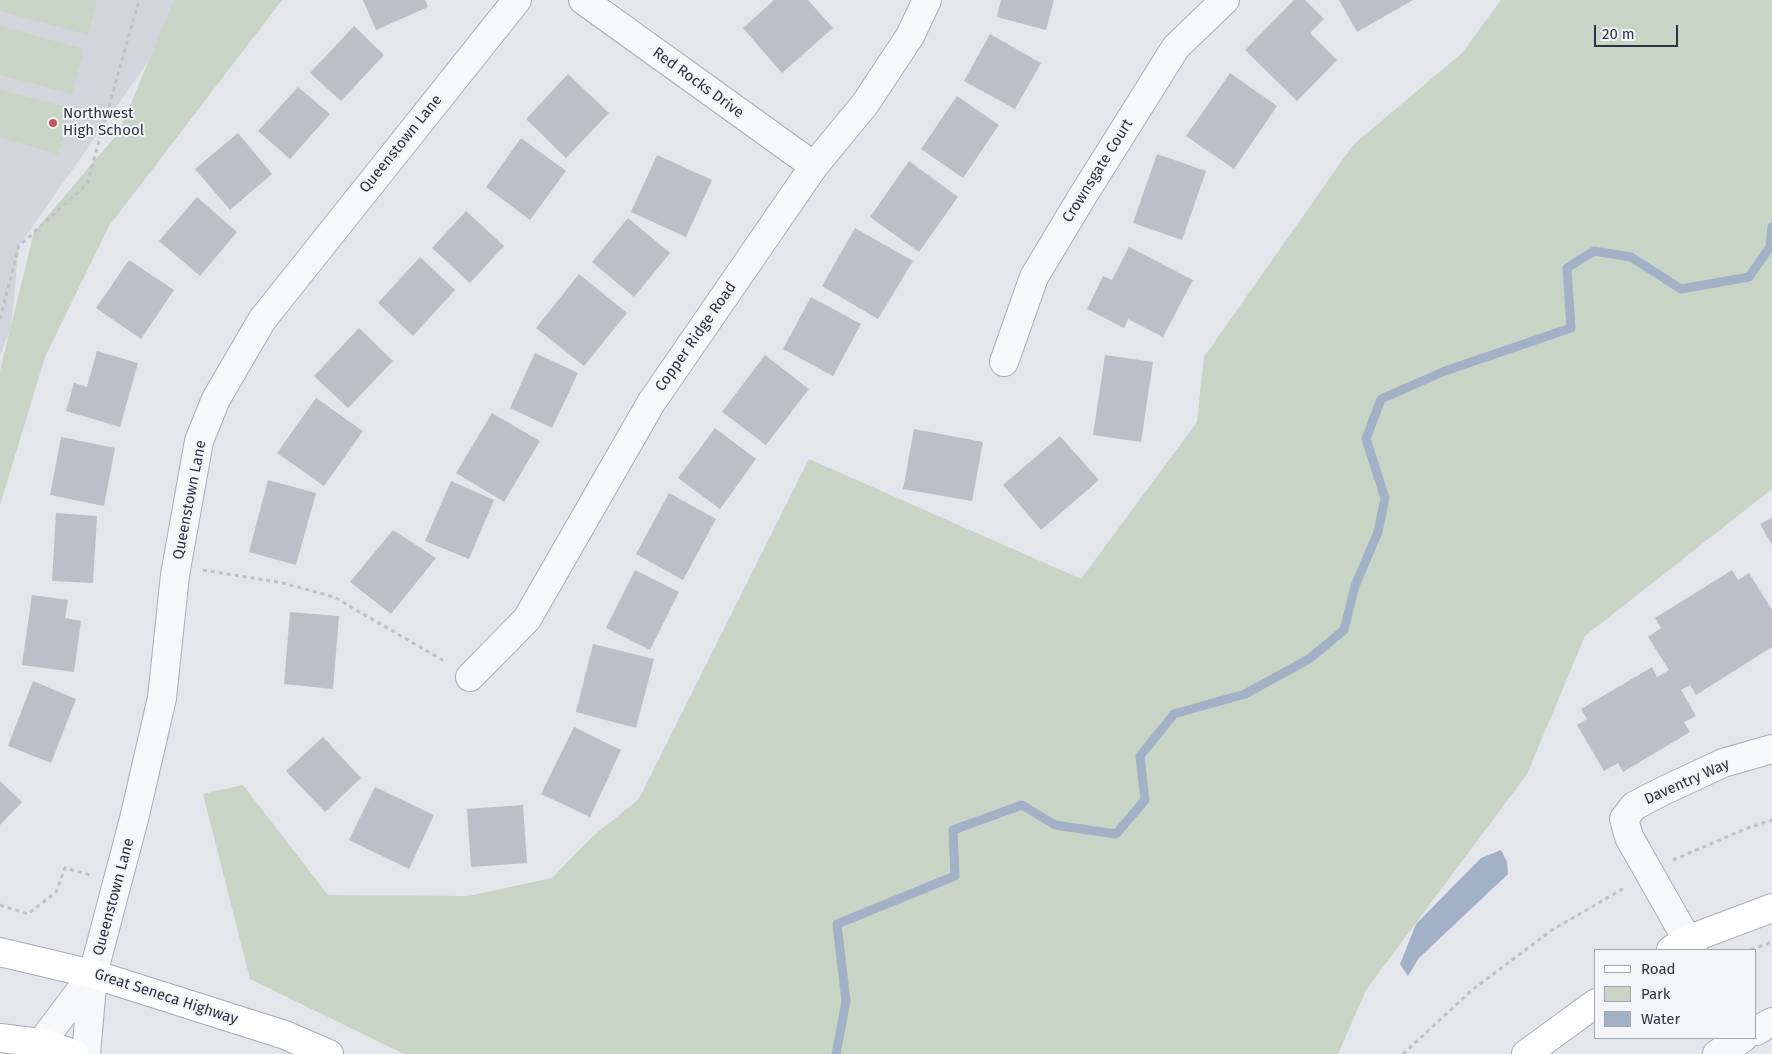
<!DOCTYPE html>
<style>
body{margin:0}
#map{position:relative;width:1772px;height:1054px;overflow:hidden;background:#e4e6eb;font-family:"Fira Sans",sans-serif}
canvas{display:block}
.legend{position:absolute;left:1594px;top:949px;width:162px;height:90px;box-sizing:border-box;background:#f4f5f8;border:1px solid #a4a7af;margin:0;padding:6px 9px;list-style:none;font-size:15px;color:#2d3342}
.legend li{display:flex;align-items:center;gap:10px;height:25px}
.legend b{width:25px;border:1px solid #a4a7af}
.scale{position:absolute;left:1594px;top:25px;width:84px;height:22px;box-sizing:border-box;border:2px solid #2d3342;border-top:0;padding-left:6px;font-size:15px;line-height:18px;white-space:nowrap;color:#2d3342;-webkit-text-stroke:4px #f4f5f8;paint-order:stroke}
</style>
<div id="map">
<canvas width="1772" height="1054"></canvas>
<ul class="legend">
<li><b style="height:6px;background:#fff"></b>Road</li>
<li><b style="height:14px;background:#c8d4c6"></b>Park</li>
<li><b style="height:14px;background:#a3b1c7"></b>Water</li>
</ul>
<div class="scale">20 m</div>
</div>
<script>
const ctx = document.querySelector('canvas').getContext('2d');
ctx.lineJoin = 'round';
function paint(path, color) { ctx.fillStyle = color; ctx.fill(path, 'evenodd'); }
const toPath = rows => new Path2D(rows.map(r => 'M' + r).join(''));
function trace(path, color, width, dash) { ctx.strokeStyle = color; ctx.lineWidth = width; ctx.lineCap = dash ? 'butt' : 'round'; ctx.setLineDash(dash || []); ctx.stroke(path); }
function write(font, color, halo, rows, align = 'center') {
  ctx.font = font + ' "Fira Sans",sans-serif'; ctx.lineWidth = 4; ctx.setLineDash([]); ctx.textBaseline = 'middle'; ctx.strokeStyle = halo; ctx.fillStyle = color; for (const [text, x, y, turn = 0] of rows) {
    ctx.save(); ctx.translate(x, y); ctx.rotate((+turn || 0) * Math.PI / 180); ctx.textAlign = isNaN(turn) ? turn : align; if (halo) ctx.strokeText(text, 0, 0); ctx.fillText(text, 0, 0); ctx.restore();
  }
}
paint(toPath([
 [0,0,191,0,19,246,11,328,0,355]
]), '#d3d5dd');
paint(toPath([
 [0,0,97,0,88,35,0,11],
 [174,0,282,0,109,226,45,357,0,505,0,371,34,232,119,132],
 [1501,0,1772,0,1772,489,1585,636,1527,774,1366,990,1338,1054,404,1054,250,979,203,794,243,785,328,895,468,896,552,878,592,837,639,799,809,459,1081,579,1197,422,1204,357,1353,145,1462,53],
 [0,26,84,49,72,94,0,75],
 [0,90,70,108,58,154,0,138]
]), '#c8d4c6');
paint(toPath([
 [1501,850,1507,862,1508,874,1419,958,1408,976,1400,964,1416,924,1481,858]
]), '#a3b1c7');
trace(toPath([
 [836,1054,846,1001,837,924,955,876,953,830,1022,805,1055,825,1116,834,1145,800,1140,756,1174,714,1245,694,1309,659,1344,630,1355,586,1378,532,1385,498,1366,439,1381,399,1445,371,1571,328,1567,268,1594,251,1631,257,1681,289,1749,277,1770,247,1772,227]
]), '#a3b1c7', 9);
paint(toPath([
 [363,0,425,0,428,7,376,30],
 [774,0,808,0,833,28,782,73,743,28],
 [1001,0,1054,0,1046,30,997,17],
 [1294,0,1305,0,1324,19,1310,33,1337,60,1297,101,1245,50],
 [1339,0,1413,0,1357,32],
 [354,26,384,55,341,101,310,73],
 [990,34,1041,63,1015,109,964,81],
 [1230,73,1277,106,1234,169,1186,136],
 [568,74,609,113,566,158,526,119],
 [298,87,330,114,290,159,258,131],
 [957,96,999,125,963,178,921,149],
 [238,133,272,174,230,210,195,169],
 [521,138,566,171,530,220,486,187],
 [1157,154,1206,171,1182,240,1133,223],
 [657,155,712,180,686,237,631,212],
 [909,161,958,197,919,252,870,217],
 [197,197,237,232,200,276,159,241],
 [466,211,504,246,470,283,432,248],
 [628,218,670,253,634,297,592,262],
 [855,228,913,261,878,319,822,286],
 [1129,247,1193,280,1163,337,1128,319,1124,328,1087,309,1103,276,1112,280],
 [420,257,455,290,413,336,378,303],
 [129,260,174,290,141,339,96,308],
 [579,274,627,313,584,366,536,328],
 [811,297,861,324,833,376,783,349],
 [359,328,393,361,348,408,314,376],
 [97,351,138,363,120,427,66,411,74,383,87,387],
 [535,353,578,373,552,428,510,408],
 [765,355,809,389,766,445,722,412],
 [1105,355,1153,362,1141,442,1093,435],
 [316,398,363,431,324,486,277,453],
 [492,413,540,441,504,502,456,473],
 [715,428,756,459,720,509,678,478],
 [914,429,983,442,972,501,903,489],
 [1060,436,1099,480,1041,530,1003,485],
 [61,437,115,448,104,506,50,495],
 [268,480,316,493,296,565,249,552],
 [451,481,494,500,469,559,425,541],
 [669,493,716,519,683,580,636,554],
 [56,513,97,516,93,583,52,581],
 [1772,518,1772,545,1760,524],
 [393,530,436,558,391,614,350,582],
 [635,570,679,592,650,650,606,628],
 [1732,570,1738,580,1749,573,1772,610,1772,647,1696,695,1690,685,1681,690,1696,716,1684,722,1690,732,1623,772,1618,763,1604,771,1577,725,1587,719,1581,709,1652,667,1657,677,1669,670,1648,637,1661,628,1655,618],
 [32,595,68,600,65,618,81,621,74,672,22,665],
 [290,612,339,616,333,689,284,684],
 [593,644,654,659,636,728,576,712],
 [33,681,76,699,51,763,8,746],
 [574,727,621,750,590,817,541,794],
 [323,737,361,778,325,812,286,771],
 [0,781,22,802,0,825],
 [375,787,434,815,409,869,349,840],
 [523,805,527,863,471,867,467,809]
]), '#bcbfc7');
const street = toPath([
 [583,0,814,166],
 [1004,362,1034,277,1082,197,1176,47,1225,0],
 [470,677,527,619,651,403,814,166,865,104,910,36,927,0],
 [1693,950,1629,837,1624,819,1634,806,1661,792,1723,763,1772,749],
 [1756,1031,1772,1022],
 [40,1054,41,1043,93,974],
 [86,1054,93,974,134,819,162,698,175,575,199,441,216,399,262,320,517,0],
 [1717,1054,1743,1038]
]);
const secondary = toPath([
 [1671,950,1687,940,1772,908],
 [1526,1054,1596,1003]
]);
const primary = toPath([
 [0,952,93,974,285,1035,329,1054],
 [0,1038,41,1043,74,1054]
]);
trace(street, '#a9adb5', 30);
trace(secondary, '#a9adb5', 30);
trace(primary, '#a5aab6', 30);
trace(toPath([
 [0,319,19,246,87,184,139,0],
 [203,570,283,583,334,597,446,662],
 [1673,860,1745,829,1772,820],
 [0,905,28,914,56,892,65,868,90,875],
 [1751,950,1772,942],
 [1403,1054,1472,990,1552,930,1626,887]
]), '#bec1c6', 3, [4, 4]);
trace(street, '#f7f8f9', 28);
trace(secondary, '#fff', 28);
trace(primary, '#fff', 28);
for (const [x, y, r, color] of [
 [53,123,5,"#c3565c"]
]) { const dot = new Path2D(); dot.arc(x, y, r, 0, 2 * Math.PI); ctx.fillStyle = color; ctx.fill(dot); trace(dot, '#f4f5f8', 2); }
write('15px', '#2d3342', '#f4f5f8', [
 ["Red Rocks Drive",698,83,36],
 ["Queenstown Lane",401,144,-51],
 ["Crownsgate Court",1098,171,-58],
 ["Copper Ridge Road",696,337,-55],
 ["Queenstown Lane",190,500,-79],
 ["Daventry Way",1687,782,-24],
 ["Queenstown Lane",114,897,-75],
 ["Great Seneca Highway",166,997,18]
]);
write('15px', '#2d3342', '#f4f5f8', [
 ["Northwest",63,114],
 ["High School",63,131]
], 'left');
</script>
